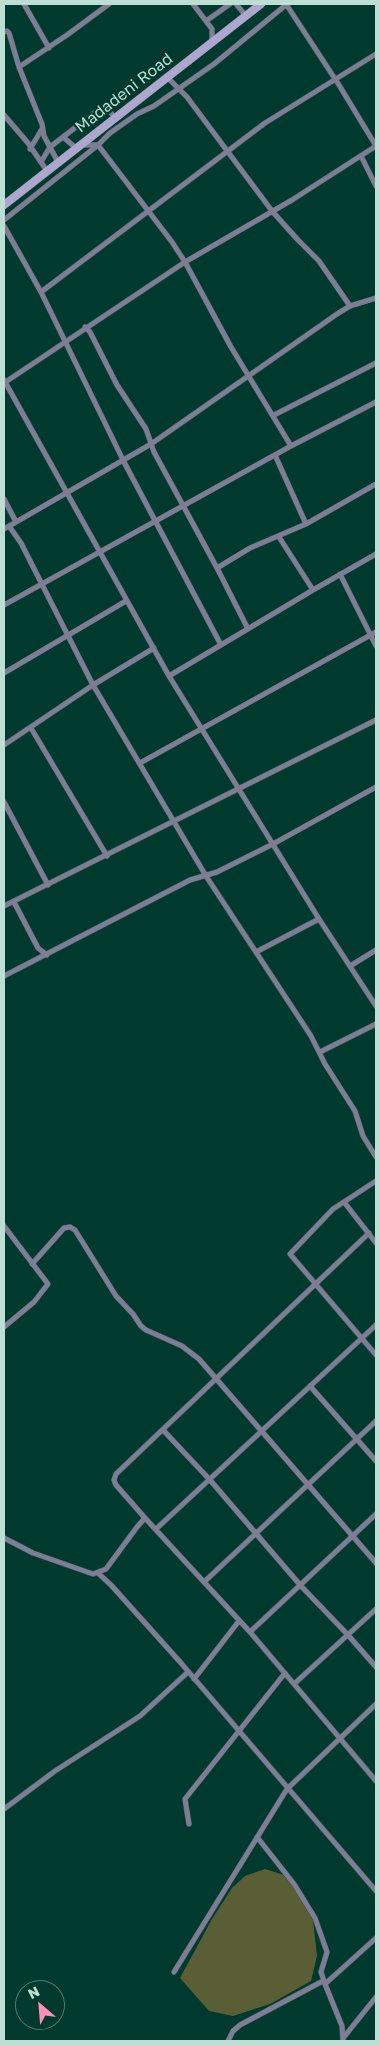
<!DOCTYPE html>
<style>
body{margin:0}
#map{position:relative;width:380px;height:2045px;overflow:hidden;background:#003a2e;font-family:"Golos Text",sans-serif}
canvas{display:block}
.frame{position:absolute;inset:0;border:5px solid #bdded3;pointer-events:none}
.north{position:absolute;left:15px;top:1980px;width:50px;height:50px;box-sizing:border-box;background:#003a2e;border:1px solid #4c7c70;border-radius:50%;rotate:333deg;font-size:14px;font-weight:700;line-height:20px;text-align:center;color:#bdded3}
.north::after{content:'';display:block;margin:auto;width:18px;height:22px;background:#fd8ebe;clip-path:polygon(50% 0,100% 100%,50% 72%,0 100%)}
</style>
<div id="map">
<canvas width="380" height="2045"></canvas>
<div class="frame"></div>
<div class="north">N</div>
</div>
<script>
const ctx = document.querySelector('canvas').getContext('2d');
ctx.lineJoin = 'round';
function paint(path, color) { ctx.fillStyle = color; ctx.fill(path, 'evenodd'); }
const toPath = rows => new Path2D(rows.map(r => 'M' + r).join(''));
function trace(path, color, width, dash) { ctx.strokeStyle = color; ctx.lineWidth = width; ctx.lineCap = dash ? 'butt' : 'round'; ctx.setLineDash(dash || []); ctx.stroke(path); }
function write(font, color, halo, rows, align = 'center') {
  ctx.font = font + ' "Golos Text",sans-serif'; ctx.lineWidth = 4.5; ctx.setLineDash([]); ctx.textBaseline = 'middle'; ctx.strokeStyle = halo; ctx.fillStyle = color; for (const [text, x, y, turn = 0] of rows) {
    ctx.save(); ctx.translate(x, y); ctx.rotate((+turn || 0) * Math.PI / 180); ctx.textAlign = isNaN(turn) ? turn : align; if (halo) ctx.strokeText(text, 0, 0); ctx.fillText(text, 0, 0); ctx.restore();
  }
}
paint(toPath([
 [265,1869,284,1875,299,1895,309,1911,313,1920,317,1956,311,1981,270,2004,233,2016,209,2011,180,1978,212,1919,232,1888,245,1876]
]), '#5a5e35');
const street = toPath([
 [24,4,49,48],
 [193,4,212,29,212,42],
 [236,4,246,16],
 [286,4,339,85,376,146],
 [206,21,230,4],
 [4,32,7,31,9,33,19,67,42,124,44,136,58,162],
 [19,67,67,35,109,4],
 [167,77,187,97,272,211,298,240,319,261,350,306],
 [4,115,28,143,47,171],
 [63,137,76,148],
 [81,145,98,145,172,242,185,262,231,347,291,446],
 [30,149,42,129],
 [361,156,376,186],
 [41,162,50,147,102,107,108,109,115,118],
 [4,220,98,145,110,133,137,114,154,106,214,64,287,4],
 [4,226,41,292,124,462,221,645],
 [41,292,265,123,376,54],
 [85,327,90,332,117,385,146,429,154,452,217,568,248,629],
 [4,380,169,676,319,919,376,1006],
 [4,383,185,262,292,200,376,146],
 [274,415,376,363],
 [275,455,306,524],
 [4,499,16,522],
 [9,526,21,543,93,685,206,876,311,1036,325,1064,355,1111,363,1136,376,1157],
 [4,529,151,444,337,314,350,306,376,298],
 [279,537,313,590],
 [217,568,250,548,306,524,376,484],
 [340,574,376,646],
 [4,605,291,446,376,402],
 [4,673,126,601],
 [169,676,313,590,376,554],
 [31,728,107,856],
 [4,745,93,685,154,648],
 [140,763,376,632],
 [4,802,48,885],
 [14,902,38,948,47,955],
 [4,906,376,720],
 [256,952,319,919],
 [350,966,376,950],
 [4,976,190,880,217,872,273,844,376,787],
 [320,1052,376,1024],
 [376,1181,333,1209,290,1254,376,1355],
 [344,1202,376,1243],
 [4,1226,48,1284,34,1302,4,1327],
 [32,1264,64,1228,70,1227,75,1230,116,1296,133,1314,141,1326,146,1330,182,1346,199,1359,376,1563],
 [310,1386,376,1461],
 [163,1430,210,1480,301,1586,348,1635,376,1667],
 [145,1518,116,1485,114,1480,116,1474,369,1233],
 [156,1529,376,1325],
 [4,1538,33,1553,93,1574,106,1569,137,1527,145,1518,250,1632,376,1781],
 [98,1573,111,1585,181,1663,376,1891],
 [204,1582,376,1421],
 [250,1632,376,1514],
 [194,1679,239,1621],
 [294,1684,376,1609],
 [4,1809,55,1771,140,1716,188,1672],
 [189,1824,185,1799,285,1673],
 [257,1837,294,1884,315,1918,327,1952,321,1972,325,1984],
 [174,1972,287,1789,376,1704],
 [344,2037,376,1997],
 [228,2041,233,2031,240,2025,323,1981],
 [343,2041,342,2026,325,1984,376,1938]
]);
const secondary = toPath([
 [4,205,261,4]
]);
trace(street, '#22584c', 6);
trace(secondary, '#22584c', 9);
trace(street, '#807c94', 5);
trace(secondary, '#aea6cc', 8);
write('16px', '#bdded3', '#003a2e', [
 ["Madadeni Road",124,93,-38]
]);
</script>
